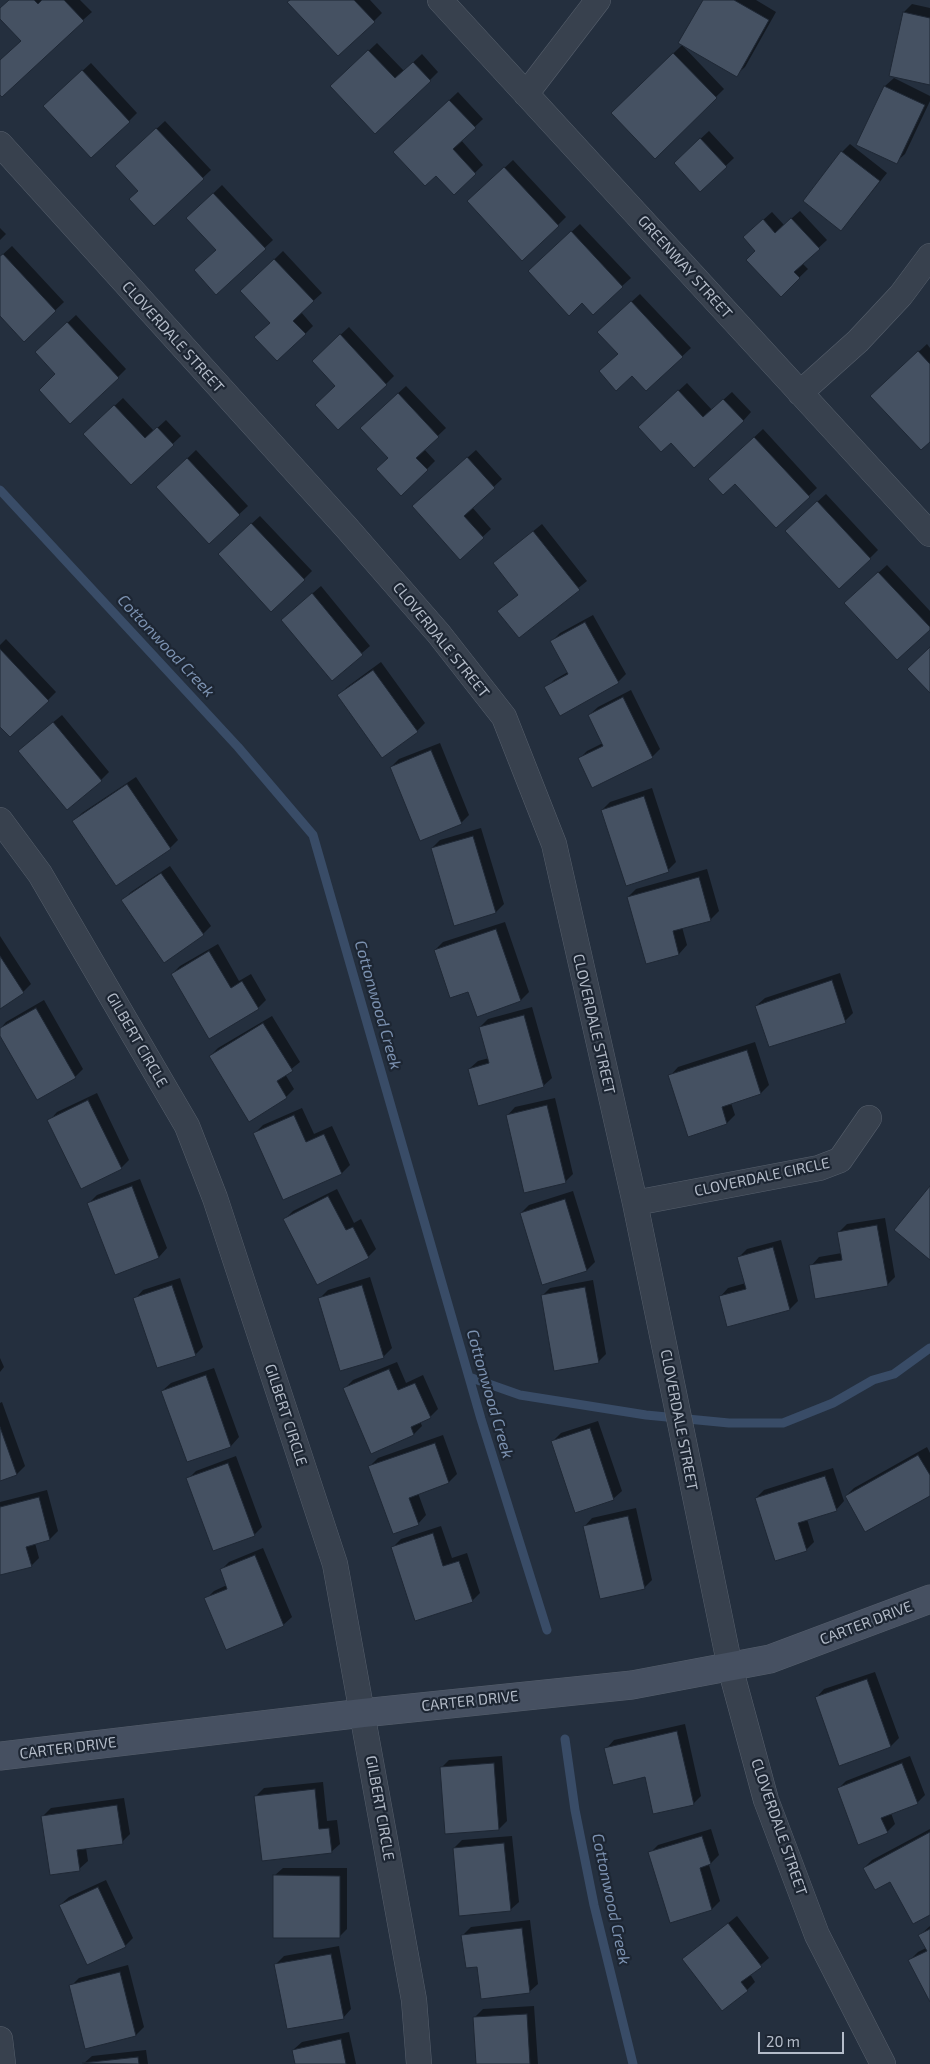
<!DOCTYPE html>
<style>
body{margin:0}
#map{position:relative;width:930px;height:2064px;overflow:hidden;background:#242f3e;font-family:"Exo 2",sans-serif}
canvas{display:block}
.scale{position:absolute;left:758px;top:2032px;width:86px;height:22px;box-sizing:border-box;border:2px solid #b4bcc9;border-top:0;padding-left:6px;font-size:15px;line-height:18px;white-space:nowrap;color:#b4bcc9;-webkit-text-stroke:4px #1d2633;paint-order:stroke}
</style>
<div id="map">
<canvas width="930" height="2064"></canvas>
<div class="scale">20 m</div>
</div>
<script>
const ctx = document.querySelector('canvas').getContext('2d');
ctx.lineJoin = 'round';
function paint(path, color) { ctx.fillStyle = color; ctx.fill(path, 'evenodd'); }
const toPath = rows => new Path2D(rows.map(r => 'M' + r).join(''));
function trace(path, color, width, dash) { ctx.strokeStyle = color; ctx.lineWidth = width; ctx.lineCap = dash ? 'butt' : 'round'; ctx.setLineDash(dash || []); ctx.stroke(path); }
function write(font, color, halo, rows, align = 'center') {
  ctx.font = font + ' "Exo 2",sans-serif'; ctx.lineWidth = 4.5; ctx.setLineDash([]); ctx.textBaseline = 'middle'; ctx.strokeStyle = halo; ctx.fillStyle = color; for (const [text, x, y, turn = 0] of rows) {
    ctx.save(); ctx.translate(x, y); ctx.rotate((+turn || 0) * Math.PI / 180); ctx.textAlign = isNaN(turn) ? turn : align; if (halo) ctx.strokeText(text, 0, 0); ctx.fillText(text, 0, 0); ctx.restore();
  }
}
paint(toPath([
 [10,0,80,0,92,12,0,93,0,61,22,41,0,17,0,10],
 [292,0,370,0,382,13,374,21],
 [705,0,756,0,776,12,745,67,736,75],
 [912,4,930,8,930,83,904,12],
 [377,43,404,71,422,54,438,72,430,80,340,78],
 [682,45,724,89,655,157,612,113],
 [91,63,137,113,129,121,53,98],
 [894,78,930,96,930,101,905,154,896,162,858,144,885,86],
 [458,92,483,119,461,140,483,165,454,193,403,144],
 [165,121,211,170,154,224,125,158],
 [709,131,734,158,700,190,683,155],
 [850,144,887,173,841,230,842,152],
 [513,160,566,217,558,225,477,193],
 [222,185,273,240,216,293,217,250,196,210],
 [800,211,827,240,802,263,808,269,781,295,757,251,753,229,772,212,784,225],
 [580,224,631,278,622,286,582,301,538,263],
 [0,228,6,234,0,240],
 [12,246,64,302,24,340,0,314,0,257],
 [283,251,322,293,301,312,313,326,305,334,271,322,250,283],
 [640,294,691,348,646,390,619,353,607,324],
 [76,315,126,369,118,377,57,374,45,344],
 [349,327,394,376,386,384,337,386,321,353],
 [927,344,930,348,930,440,880,388],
 [687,383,712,410,732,392,751,412,743,421,671,442,648,419],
 [406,386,446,428,424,449,435,461,427,469,389,458,369,420],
 [123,398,154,431,166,420,181,436,131,483,93,426],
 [763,429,817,488,776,526,735,482,718,471],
 [196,450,248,506,209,542,166,479],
 [476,450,502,479,472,507,491,529,460,558,422,498],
 [826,494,878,550,870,558,794,523],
 [260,516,312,571,304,579,227,546],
 [542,524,587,581,519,636,499,611,519,594,494,563],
 [887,565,930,611,930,628,854,595],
 [321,586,370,646,332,679,291,612],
 [593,615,626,674,618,682,546,688,554,680,568,672,551,642,560,633],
 [6,639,56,692,48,700,0,725,0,645],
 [381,662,425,723,417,731,339,695,347,687],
 [631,690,660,749,652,757,579,759,587,751,603,743,589,715,598,707],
 [62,715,109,772,101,780,28,743],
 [440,743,469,815,461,823,391,767,399,759],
 [136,777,178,840,170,848,74,821,82,813],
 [652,788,676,862,668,870,602,810,610,802],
 [481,828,504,904,496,912,432,848,440,840],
 [170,866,211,926,203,934,123,900,131,892],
 [707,869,719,911,711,919,682,927,687,945,679,954,647,962,628,897,636,889],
 [505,922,529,992,521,1000,469,991,435,950,443,942],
 [0,936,31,984,23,992,0,1007],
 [218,944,239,981,251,974,266,1000,258,1008,172,974,180,966],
 [840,973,853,1013,845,1021,756,1006,765,998],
 [44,1000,83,1069,75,1077,0,1034,0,1029,6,1022],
 [532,1007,552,1078,543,1086,469,1069,478,1061,489,1058,480,1027,488,1019],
 [272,1016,300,1062,285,1074,294,1089,286,1097,210,1056,218,1048],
 [755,1042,769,1085,761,1093,731,1103,735,1115,727,1123,670,1076,678,1067],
 [97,1093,129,1160,121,1168,49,1121,57,1112],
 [555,1098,573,1174,565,1182,507,1116,515,1107],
 [302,1108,314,1134,332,1126,350,1165,342,1173,284,1199,254,1134,263,1125],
 [140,1179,167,1248,159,1257,115,1273,89,1203,97,1195],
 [337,1189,354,1223,361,1219,376,1249,368,1257,285,1219,293,1211],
 [573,1191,595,1262,587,1270,521,1213,529,1205],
 [885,1218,895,1277,887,1285,811,1266,819,1257,842,1253,839,1232,847,1224],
 [781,1240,798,1301,790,1309,720,1297,728,1288,746,1283,739,1257,747,1249],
 [370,1277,392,1348,383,1357,320,1298,328,1290],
 [180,1278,203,1347,195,1355,135,1299,143,1290],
 [593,1280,606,1354,598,1362,542,1296,550,1288],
 [0,1358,4,1367,0,1372],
 [397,1362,406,1383,423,1375,438,1409,430,1417,420,1421,422,1426,414,1434,371,1452,344,1389,353,1380],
 [214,1368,239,1437,231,1446,188,1461,162,1391,171,1383],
 [2,1402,25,1466,17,1474,0,1480,0,1403],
 [598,1421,622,1491,613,1499,553,1441,561,1433],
 [443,1435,457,1474,449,1482,418,1493,426,1515,418,1524,370,1466,378,1458],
 [927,1447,930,1453,930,1495,846,1496,854,1488],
 [236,1456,262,1527,254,1535,188,1479,196,1471],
 [833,1468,844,1501,836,1510,807,1519,814,1542,806,1550,756,1498,764,1490],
 [47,1490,58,1531,50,1539,35,1543,39,1558,31,1566,0,1574,0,1502],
 [636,1508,652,1580,644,1588,584,1527,592,1518],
 [441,1526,452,1558,467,1553,480,1593,472,1601,392,1548,401,1539],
 [263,1548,292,1617,283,1625,206,1599,214,1591,227,1585,221,1570,229,1562],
 [875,1672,899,1738,891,1746,816,1698,824,1689],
 [685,1724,701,1796,693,1804,645,1776,606,1749,614,1740],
 [502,1756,507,1821,499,1829,441,1768,449,1760],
 [910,1756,925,1795,917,1803,891,1813,895,1824,887,1832,838,1789,846,1781],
 [323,1782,327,1821,337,1820,340,1844,331,1852,256,1796,264,1788],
 [124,1798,130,1834,122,1842,86,1848,88,1861,79,1869,43,1816,51,1808],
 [711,1829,719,1855,709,1865,720,1901,712,1909,650,1853,658,1845],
 [930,1829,930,1914,891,1880,864,1868,872,1860],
 [512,1836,519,1902,510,1910,454,1848,462,1840],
 [283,1868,347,1868,347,1929,339,1937,274,1876],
 [106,1880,133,1938,125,1946,60,1905,69,1897],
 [737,1916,769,1958,750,1974,755,1982,747,1990,683,1960],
 [530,1920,538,1984,529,1992,478,1965,463,1935,471,1927],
 [930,1926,930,1999,910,1960,918,1952,926,1948,920,1935],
 [339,1946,351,2009,343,2018,275,1965,284,1956],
 [128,1965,144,2027,136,2035,71,1986,79,1978],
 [534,2006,538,2064,478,2064,475,2017,483,2009],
 [349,2032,356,2064,296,2064,293,2050,302,2042],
 [146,2050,148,2064,83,2064,92,2056]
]), '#0007');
trace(toPath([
 [0,490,238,747,313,835,481,1419,547,1630],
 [469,1377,520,1395,646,1415,729,1423,783,1423,833,1403,873,1380,894,1374,930,1348],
 [565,1739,575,1810,594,1905,633,2064]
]), '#394c67', 9);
const building = toPath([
 [9,0,34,0,38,4,42,0,64,0,84,21,2,97,0,95,0,60,21,41,0,19,0,8,9,0],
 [290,0,354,0,375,22,338,56,287,2,290,0],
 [703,0,734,0,769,20,737,77,678,43,703,0],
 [903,12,930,18,930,85,889,76,903,12],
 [368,50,395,78,413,62,431,81,375,134,330,86,368,50],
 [673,53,717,98,655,159,611,113,673,53],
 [82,70,130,122,91,158,43,106,82,70],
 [884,86,925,105,897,164,856,145,884,86],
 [449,100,476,128,453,149,476,174,454,195,436,176,425,186,393,152,449,100],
 [156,128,204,179,154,226,129,199,138,191,115,166,156,128],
 [700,138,727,167,700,192,674,163,700,138],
 [841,151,880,181,841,231,803,201,841,151],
 [504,167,559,226,522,261,467,201,504,167],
 [213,193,266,249,216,295,194,270,216,250,186,218,213,193],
 [791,218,820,249,794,272,800,278,781,297,746,260,755,251,743,237,763,219,775,233,791,218],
 [571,231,623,287,593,315,582,303,569,316,528,271,571,231],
 [3,254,56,311,24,342,0,316,0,256,3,254],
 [274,259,314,301,293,321,306,334,277,361,254,337,270,323,240,291,274,259],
 [631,301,683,357,646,391,632,376,616,391,599,371,618,354,597,332,631,301],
 [67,322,119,378,70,424,39,390,55,374,35,352,67,322],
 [340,334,387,385,338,430,315,405,335,386,312,361,340,334],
 [918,351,930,364,930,442,921,450,870,396,918,351],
 [678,390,703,417,723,399,744,421,694,468,671,443,661,452,638,427,678,390],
 [398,393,439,437,416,458,428,470,401,496,376,469,388,458,360,428,398,393],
 [114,405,145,438,157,427,174,445,131,485,83,434,114,405],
 [754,437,810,497,776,528,735,484,723,495,708,479,754,437],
 [467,457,495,488,464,516,484,538,460,560,412,506,467,457],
 [187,458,240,515,209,544,156,487,187,458],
 [817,501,871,559,839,589,785,531,817,501],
 [251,523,305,580,271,612,218,554,251,523],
 [533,531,580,590,519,638,497,611,518,595,493,563,533,531],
 [878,572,930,627,930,630,897,660,844,603,878,572],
 [312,593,363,655,332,681,281,620,312,593],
 [585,622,619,683,560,716,544,687,568,674,550,641,585,622],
 [930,647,930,693,907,669,930,647],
 [0,649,49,701,10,737,0,727,0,649],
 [373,670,418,732,382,758,337,695,373,670],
 [623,697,653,758,592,788,578,758,603,746,588,715,623,697],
 [53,722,102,781,67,810,18,751,53,722],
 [431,750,462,824,420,841,390,767,431,750],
 [127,784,171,849,116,886,72,821,127,784],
 [644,796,669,872,626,886,601,810,644,796],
 [473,836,496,913,454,926,431,848,473,836],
 [161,873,204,935,164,963,121,900,161,873],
 [699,877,711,921,673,931,679,955,646,964,627,897,699,877],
 [496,929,521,1001,477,1017,468,992,450,998,434,950,496,929],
 [209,951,231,988,242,981,259,1009,209,1039,171,974,209,951],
 [0,956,24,993,0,1009,0,956],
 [832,980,846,1023,769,1047,755,1006,832,980],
 [36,1008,76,1078,37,1100,0,1036,0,1028,36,1008],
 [524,1015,544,1087,478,1106,468,1069,489,1063,479,1027,524,1015],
 [263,1023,293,1071,277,1081,287,1098,249,1122,209,1056,263,1023],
 [747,1050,761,1094,722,1107,727,1124,688,1137,668,1075,747,1050],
 [88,1100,122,1169,81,1189,47,1120,88,1100],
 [547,1105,566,1183,524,1193,506,1115,547,1105],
 [294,1115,306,1142,324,1134,342,1174,283,1200,253,1133,294,1115],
 [132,1186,159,1258,115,1275,87,1203,132,1186],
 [930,1186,930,1260,894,1230,930,1186],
 [328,1196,346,1230,353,1227,369,1258,317,1285,283,1219,328,1196],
 [565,1199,587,1271,542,1285,520,1213,565,1199],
 [877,1225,888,1286,815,1299,809,1265,842,1260,837,1232,877,1225],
 [773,1247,790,1310,727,1327,719,1296,746,1289,737,1257,773,1247],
 [172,1285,196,1356,157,1368,133,1298,172,1285],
 [362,1285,384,1358,340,1371,318,1298,362,1285],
 [585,1287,599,1363,554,1371,541,1295,585,1287],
 [389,1369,398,1390,415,1383,431,1418,411,1427,414,1435,371,1454,343,1388,389,1369],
 [206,1375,231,1447,187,1462,161,1391,206,1375],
 [0,1427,17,1475,0,1481,0,1427],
 [590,1428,614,1500,575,1513,551,1441,590,1428],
 [435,1443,449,1483,409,1498,419,1525,393,1534,368,1466,435,1443],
 [918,1455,930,1475,930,1496,865,1532,845,1496,918,1455],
 [228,1463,255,1536,213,1551,186,1478,228,1463],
 [825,1476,837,1511,798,1523,807,1551,775,1561,755,1498,825,1476],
 [39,1497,50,1540,26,1547,32,1567,0,1575,0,1507,39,1497],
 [628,1516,645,1589,600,1599,583,1526,628,1516],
 [433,1533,443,1566,459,1561,473,1602,415,1621,391,1547,433,1533],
 [255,1555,284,1626,226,1650,204,1598,227,1589,220,1569,255,1555],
 [867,1679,891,1747,839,1766,815,1697,867,1679],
 [677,1731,694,1805,653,1814,645,1777,613,1785,604,1748,677,1731],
 [494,1763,499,1830,445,1834,440,1767,494,1763],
 [902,1763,918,1804,881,1818,888,1833,858,1845,837,1788,902,1763],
 [315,1789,319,1829,329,1828,332,1853,262,1861,254,1796,315,1789],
 [117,1805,123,1844,77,1850,80,1871,50,1875,41,1816,117,1805],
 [930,1832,930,1915,913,1924,890,1882,875,1890,863,1868,930,1832],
 [702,1836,711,1864,700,1868,712,1910,670,1923,648,1852,702,1836],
 [504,1843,511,1911,459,1916,453,1848,504,1843],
 [273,1875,340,1876,340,1938,273,1938,273,1875],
 [98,1887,126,1947,87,1965,59,1905,98,1887],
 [728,1923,762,1967,741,1982,748,1991,722,2011,682,1959,728,1923],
 [522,1928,530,1993,481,1999,477,1967,466,1968,461,1935,522,1928],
 [930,1929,930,2002,908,1960,927,1951,918,1935,930,1929],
 [331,1954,344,2019,287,2029,274,1964,331,1954],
 [120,1972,136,2036,85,2049,69,1985,120,1972],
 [527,2014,530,2064,476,2064,473,2017,527,2014],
 [341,2039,346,2064,295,2064,292,2050,341,2039],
 [138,2057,139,2064,82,2063,138,2057]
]);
paint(building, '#455162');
trace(building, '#1f2835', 1);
const street = toPath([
 [440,0,930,534],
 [526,94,598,0],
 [0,144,346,527,439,634,504,717,554,844,635,1203,730,1667,766,1800,817,1935,883,2064],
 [800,393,858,341,901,295,930,256],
 [0,820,40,874,187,1126,215,1198,335,1564,414,2000,419,2064],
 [635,1203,819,1168,840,1160,869,1118],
 [0,2039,3,2064]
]);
const secondary = toPath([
 [0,1756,363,1713,632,1685,770,1659,930,1599]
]);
trace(street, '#565f6c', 26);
trace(secondary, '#565f6c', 29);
trace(street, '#38414e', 25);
trace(secondary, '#465061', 28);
write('15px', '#b4bcc9', '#1d2633', [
 ["GREENWAY STREET",685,267,48],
 ["CLOVERDALE STREET",173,337,48],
 ["CLOVERDALE STREET",441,640,51],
 ["CLOVERDALE STREET",594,1024,77],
 ["GILBERT CIRCLE",137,1040,60],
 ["CLOVERDALE CIRCLE",762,1177,-12],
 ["GILBERT CIRCLE",286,1415,72],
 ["CLOVERDALE STREET",679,1420,79],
 ["CARTER DRIVE",866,1623,-21],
 ["CARTER DRIVE",470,1701,-6],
 ["CARTER DRIVE",68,1748,-7],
 ["GILBERT CIRCLE",380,1808,80],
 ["CLOVERDALE STREET",779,1827,71]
]);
write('italic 16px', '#7c92b1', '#1d2633', [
 ["Cottonwood Creek",166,646,47],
 ["Cottonwood Creek",378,1005,74],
 ["Cottonwood Creek",490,1394,74],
 ["Cottonwood Creek",611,1899,78]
]);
</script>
